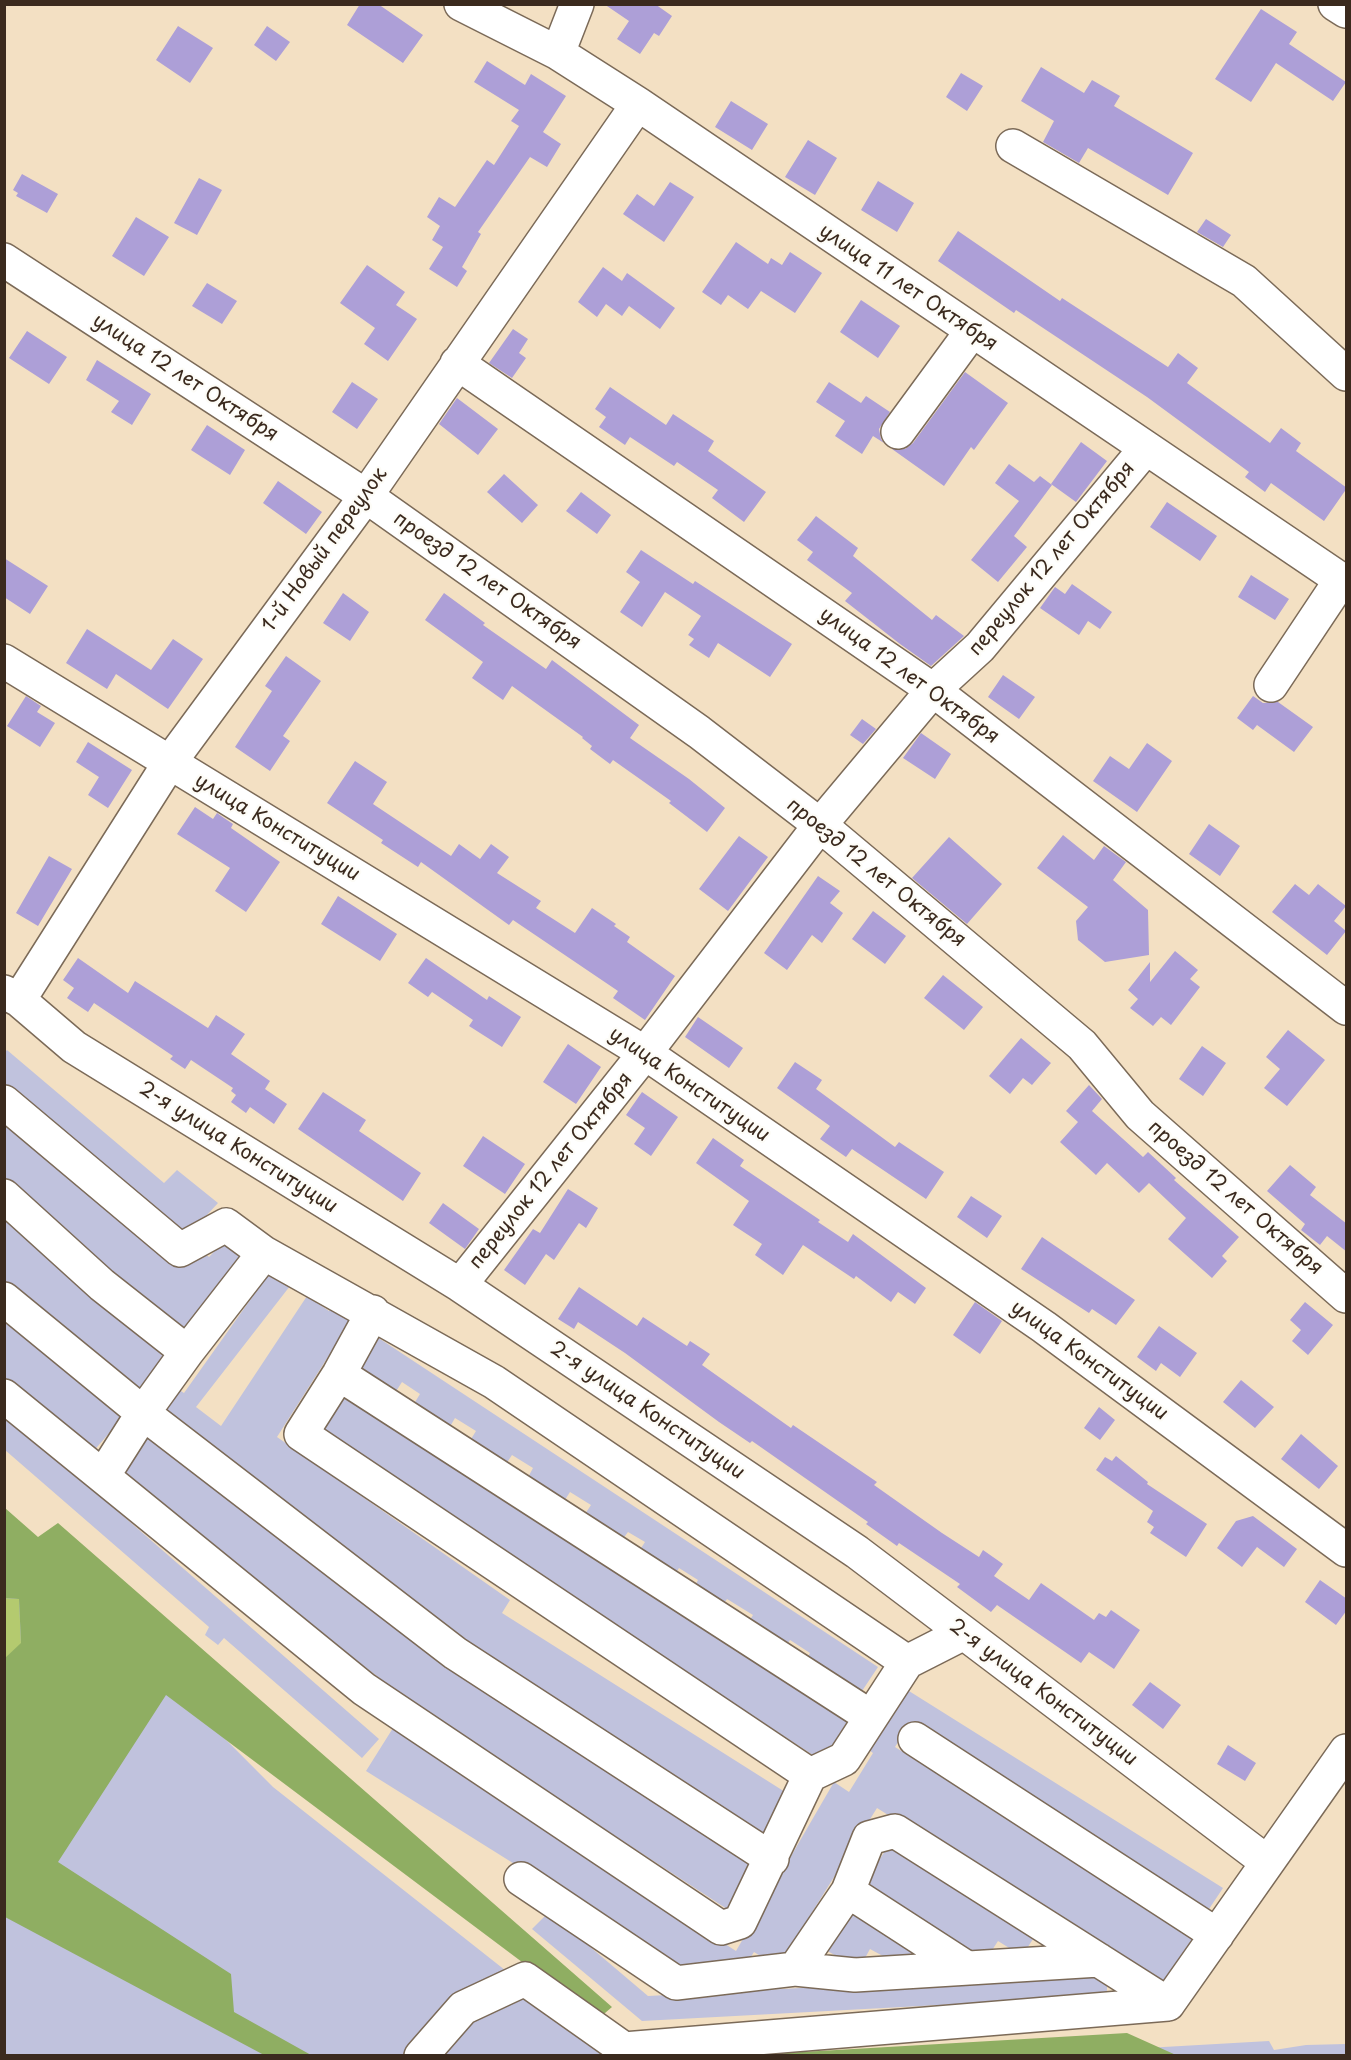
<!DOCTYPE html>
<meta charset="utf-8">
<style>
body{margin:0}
#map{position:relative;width:1351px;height:2060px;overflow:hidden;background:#f3e0c3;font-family:"Playpen Sans",sans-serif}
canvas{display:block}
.frame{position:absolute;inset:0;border:6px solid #3b2a1e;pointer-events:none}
</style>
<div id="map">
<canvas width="1351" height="2060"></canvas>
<div class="frame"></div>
</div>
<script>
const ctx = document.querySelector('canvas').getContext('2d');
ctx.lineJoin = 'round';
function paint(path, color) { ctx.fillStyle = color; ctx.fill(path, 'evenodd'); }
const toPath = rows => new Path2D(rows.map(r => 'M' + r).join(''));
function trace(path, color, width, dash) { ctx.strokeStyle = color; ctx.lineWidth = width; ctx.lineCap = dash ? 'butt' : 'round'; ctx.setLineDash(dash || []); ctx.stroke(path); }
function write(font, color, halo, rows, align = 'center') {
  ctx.font = font + ' "Playpen Sans",sans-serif'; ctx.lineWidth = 4.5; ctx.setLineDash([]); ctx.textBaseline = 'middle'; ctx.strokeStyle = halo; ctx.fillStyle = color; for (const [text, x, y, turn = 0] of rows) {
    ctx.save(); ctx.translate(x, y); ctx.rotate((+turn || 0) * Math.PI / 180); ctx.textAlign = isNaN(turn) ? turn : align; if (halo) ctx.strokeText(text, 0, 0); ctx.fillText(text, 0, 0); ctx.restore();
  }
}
paint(toPath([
 [7,1050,164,1183,177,1170,218,1203,185,1239,5,1087,4,1053],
 [11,1116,181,1268,198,1249,209,1257,226,1239,246,1254,181,1337,5,1179,4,1123],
 [4,1213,171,1357,136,1397,5,1284],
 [270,1272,290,1286,196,1407,221,1426,307,1296,329,1311,334,1304,354,1316,277,1437,510,1600,502,1613,793,1797,768,1840,469,1648,156,1411,173,1386,184,1393],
 [5,1311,124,1416,91,1454,5,1379],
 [377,1337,878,1667,856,1700,803,1665,810,1653,790,1640,782,1652,745,1628,753,1615,727,1599,720,1609,692,1591,698,1580,679,1568,672,1579,636,1556,645,1542,628,1532,619,1544,581,1520,591,1505,570,1492,561,1506,525,1483,533,1468,512,1455,504,1467,468,1444,476,1431,455,1418,448,1430,412,1407,420,1394,402,1382,393,1396,355,1372],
 [348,1392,849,1719,822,1761,321,1434],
 [5,1413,379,1739,362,1758,224,1638,218,1645,205,1635,209,1627,5,1450],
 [147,1438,452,1671,757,1869,730,1911,413,1704,120,1478],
 [4,1517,273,1787,605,2049,623,2055,5,2055],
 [901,1686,1223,1888,1209,1909,911,1722,895,1747,1198,1938,1166,1989,877,1808,778,1967,754,1952,737,1979,709,1961,698,1979,366,1771,393,1728,736,1951,834,1782,849,1792,873,1753,864,1746],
 [888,1846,1035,1936,1022,1956,998,1941,987,1958,915,1920,863,1886],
 [847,1908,915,1946,903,1967,870,1949,859,1969,824,1949],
 [549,1912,648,1996,1107,1972,1107,1996,642,2021,532,1929],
 [1269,2041,1274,2050,1306,2045,1346,2044,1346,2056,756,2056,1146,2048]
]), '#c0c2dd');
paint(toPath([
 [4,1598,19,1599,21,1644,5,1659]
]), '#b4ca6f');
paint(toPath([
 [5,1508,38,1537,58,1523,612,2007,598,2019,166,1695,58,1862,231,1974,234,2012,311,2055,264,2055,5,1917,4,1659,21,1643,19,1599,5,1598],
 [1127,2033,1176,2055,734,2056]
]), '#8fae62');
paint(toPath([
 [360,4,378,4,423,35,403,63,347,25],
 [604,4,655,4,672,16,659,36,654,33,640,54,617,39,629,21],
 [1261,9,1297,32,1289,44,1346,82,1333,101,1276,63,1251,102,1215,79],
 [178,26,213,48,190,83,156,60],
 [267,26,290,42,276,61,254,45],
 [487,61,525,85,531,74,566,96,543,132,561,144,547,167,530,157,478,232,481,234,462,267,467,271,457,287,429,269,443,247,432,240,440,226,427,217,439,197,455,207,487,160,494,165,519,126,511,121,519,110,474,82],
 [1041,67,1084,93,1092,80,1120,96,1114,106,1193,153,1168,195,1088,148,1079,163,1043,142,1054,121,1021,101],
 [961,73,983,86,967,111,946,97],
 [731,101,768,124,752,150,715,127],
 [808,140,837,158,815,195,785,177],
 [22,174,58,194,47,213,16,196,18,193,13,190],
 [199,178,222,190,197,235,174,223],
 [878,181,914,203,897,232,861,210],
 [670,182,694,197,664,242,623,214,637,194,654,206],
 [136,217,169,237,144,276,112,256],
 [1206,219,1231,235,1223,247,1197,232],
 [958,231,1060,301,1062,298,1168,367,1178,353,1198,368,1187,383,1270,443,1281,428,1301,443,1296,451,1347,488,1324,521,1271,483,1265,492,1245,477,1249,472,1147,397,1016,310,1014,313,938,261],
 [736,242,768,264,771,258,782,265,790,252,822,273,795,313,761,291,748,309,728,295,721,305,702,292],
 [367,265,405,292,396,305,417,319,388,361,364,344,375,328,340,303],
 [603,267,622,281,627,273,675,308,660,329,629,306,622,316,606,304,597,317,578,302],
 [207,283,237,301,222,324,192,306],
 [861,300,900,326,878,358,840,332],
 [513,329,528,339,519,353,526,358,512,378,489,363],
 [27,331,67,357,49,384,9,358],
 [97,360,151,394,132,425,111,412,119,401,86,380],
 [965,372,1008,403,974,450,971,447,944,486,892,449,905,449,913,443],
 [352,382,378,399,357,429,332,412],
 [829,382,861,403,866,396,890,412,879,429,881,439,884,443,873,436,862,454,835,436,845,421,816,402],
 [610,387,666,425,673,414,714,441,708,451,766,492,744,522,712,498,718,490,677,462,674,466,630,437,625,445,599,427,606,417,595,409],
 [457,398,498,429,478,455,439,424],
 [207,425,245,450,230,475,191,450],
 [1081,442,1107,461,1076,502,1051,484],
 [1009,464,1034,482,1040,476,1052,485,1014,536,1027,547,998,582,971,560,1019,501,995,483],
 [504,474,538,505,522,523,487,492],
 [278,481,322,512,306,534,263,503],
 [581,492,611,515,597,534,566,511],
 [1167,502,1217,536,1200,561,1150,527],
 [816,516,858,548,853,556,932,620,936,615,964,636,931,666,900,644,845,601,852,593,807,560,813,552,797,540],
 [641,550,693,584,695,581,792,644,770,677,718,643,709,658,689,645,694,639,688,635,701,616,665,592,642,627,620,612,640,582,626,572],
 [4,558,48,586,30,614,4,597],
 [1251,575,1289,599,1275,620,1238,597],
 [1072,584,1112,612,1100,629,1088,621,1079,635,1040,608,1055,587,1065,594],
 [343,593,369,612,350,641,323,623],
 [444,593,485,623,483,625,546,669,552,660,639,725,630,738,689,779,725,808,707,832,669,803,671,801,613,760,610,764,590,749,592,746,582,738,583,737,512,686,503,700,472,678,483,662,425,620],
 [87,629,151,670,173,639,203,659,168,709,116,674,107,689,66,663],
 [286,656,321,681,283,736,290,741,270,771,235,747,272,691,265,686],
 [1003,675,1035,697,1019,719,988,697],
 [26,696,41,706,37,712,55,723,40,747,7,726],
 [1253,696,1263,703,1278,702,1313,727,1294,752,1257,725,1253,730,1237,718],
 [862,719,876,729,863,744,850,735],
 [921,733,951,754,935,779,903,758],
 [88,742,132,770,108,808,88,795,99,777,76,762],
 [1147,743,1172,761,1137,812,1093,781,1110,756,1129,769],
 [355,761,387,782,373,804,451,856,459,844,480,859,491,844,509,857,497,873,541,901,536,908,575,933,592,908,616,924,614,926,630,937,627,942,675,976,645,1020,613,998,618,991,513,920,509,925,421,862,418,867,381,843,383,840,327,803],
 [195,807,213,819,217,813,224,818,233,824,231,828,280,862,246,912,215,891,230,868,177,834],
 [1209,824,1240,846,1220,876,1189,854],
 [1063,835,1094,860,1104,846,1126,862,1113,880,1148,910,1149,955,1105,962,1078,940,1076,921,1088,907,1037,868],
 [739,836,768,857,728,911,699,889],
 [949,837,1002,884,967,924,912,878],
 [49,856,72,869,38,926,16,913],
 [818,876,840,891,830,903,843,913,822,943,812,935,787,970,764,953],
 [1295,884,1309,895,1318,884,1346,906,1334,921,1346,931,1327,955,1272,912],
 [338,896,397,934,380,961,321,924],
 [873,911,906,936,885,964,852,939],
 [1175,951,1198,970,1190,979,1200,987,1171,1025,1161,1017,1153,1026,1130,1008,1138,999,1128,990,1150,962,1150,982],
 [78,958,128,993,135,981,208,1028,216,1015,245,1034,231,1054,270,1081,265,1089,287,1104,274,1124,250,1107,246,1113,231,1102,236,1095,231,1091,233,1088,191,1060,185,1069,170,1059,173,1056,94,1003,88,1012,67,998,74,988,63,980],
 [426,958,487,1000,489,996,521,1017,502,1047,469,1026,473,1020,432,992,428,997,408,983],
 [943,975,983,1007,964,1030,924,998],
 [698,1017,743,1048,729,1068,685,1037],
 [1288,1030,1325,1060,1287,1106,1264,1088,1280,1069,1266,1057],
 [1021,1038,1051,1063,1032,1085,1023,1078,1010,1094,989,1076],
 [568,1044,601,1067,576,1104,543,1082],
 [1202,1046,1226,1063,1203,1096,1179,1079],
 [795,1062,822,1080,816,1089,895,1147,899,1142,944,1172,926,1199,852,1149,846,1157,820,1139,830,1126,777,1088],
 [1089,1085,1102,1099,1092,1111,1143,1157,1148,1152,1176,1178,1174,1180,1239,1237,1222,1256,1227,1261,1212,1278,1168,1239,1186,1218,1149,1183,1139,1193,1107,1163,1096,1175,1060,1142,1078,1122,1066,1111],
 [323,1092,366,1120,359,1131,421,1173,403,1201,298,1129],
 [642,1092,678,1117,651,1156,634,1144,645,1128,626,1115],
 [483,1136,525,1164,505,1194,463,1166],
 [713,1138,744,1160,740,1166,820,1220,818,1222,848,1242,853,1234,926,1288,915,1304,898,1292,891,1302,856,1276,854,1279,803,1245,783,1275,755,1255,762,1244,733,1225,749,1201,696,1163],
 [1290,1165,1316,1187,1310,1195,1347,1224,1347,1252,1327,1236,1320,1245,1301,1230,1305,1224,1267,1191],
 [568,1189,598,1208,586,1228,579,1223,554,1260,546,1254,525,1285,504,1270,533,1229,540,1233],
 [971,1196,1002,1216,987,1238,957,1217],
 [443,1203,479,1229,465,1249,429,1223],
 [1042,1237,1135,1300,1116,1325,1092,1309,1089,1313,1021,1269],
 [579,1287,637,1326,643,1317,687,1346,690,1341,710,1354,702,1365,791,1428,793,1425,877,1482,874,1485,942,1533,979,1557,983,1550,1003,1564,994,1576,1029,1600,1041,1583,1094,1620,1099,1613,1106,1617,1111,1610,1140,1630,1114,1669,1089,1652,1081,1663,997,1605,991,1612,957,1587,960,1584,899,1543,897,1546,866,1524,868,1522,752,1441,750,1443,719,1422,625,1353,578,1322,574,1329,558,1319],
 [975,1302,1002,1321,980,1354,953,1335],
 [1305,1302,1333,1325,1308,1355,1292,1341,1301,1330,1290,1320],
 [1159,1326,1197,1353,1180,1377,1161,1363,1156,1371,1137,1357],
 [1241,1380,1274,1407,1255,1428,1223,1402],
 [1099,1407,1115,1420,1100,1440,1084,1428],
 [1301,1434,1338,1466,1319,1489,1281,1459],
 [1116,1456,1148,1482,1147,1484,1207,1524,1186,1557,1150,1533,1154,1527,1147,1522,1153,1511,1096,1470,1105,1457,1112,1461],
 [1253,1516,1297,1549,1284,1567,1257,1547,1242,1567,1217,1548,1236,1521],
 [1320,1580,1347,1599,1347,1610,1336,1625,1305,1602],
 [1150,1682,1181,1705,1163,1729,1132,1705],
 [1228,1745,1256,1763,1245,1781,1217,1764]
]), '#ad9fd7');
const minor = toPath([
 [461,4,558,53,638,104,1346,583],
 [1335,4,1346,11],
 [558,53,577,4],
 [1013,146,1244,281,1346,374],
 [4,260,366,496,699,732,820,825,1082,1045,1140,1115,1346,1296],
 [457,363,933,690,1346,1008],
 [898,432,972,331],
 [4,661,645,1053,1044,1327,1346,1550],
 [1271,685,1341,580],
 [4,992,19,1000,74,1047,460,1285,857,1552,1267,1862],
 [19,1000,170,762,366,496,638,104],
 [4,1102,180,1250,226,1225,264,1253,494,1382,907,1662],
 [4,1196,102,1285,187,1352],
 [460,1285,645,1053,820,825,933,690,980,647,1146,448],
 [4,1299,143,1413,455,1653,772,1859],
 [373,1312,339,1374,301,1434,810,1775],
 [339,1374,871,1717],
 [4,1396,364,1689,721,1928,740,1922,810,1775,844,1759,907,1662,964,1633],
 [103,1476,143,1413,187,1352,264,1253],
 [915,1739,1217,1935],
 [521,1879,676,1983,795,1969,855,1975,1099,1960],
 [848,1891,967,1968],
 [795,1969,848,1891,869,1838,895,1831,1168,2004],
 [421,2056,463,2008,525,1979,624,2049,1168,2004,1346,1751]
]);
trace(minor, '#7b6a58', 36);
trace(minor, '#fff', 33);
write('20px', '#3b2a1e', '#fdfcf7', [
 ["улица 11 лет Октября",908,288,34],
 ["улица 12 лет Октября",185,378,33],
 ["1-й Новый переулок",325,550,-54],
 ["переулок 12 лет Октября",1052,559,-50],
 ["проезд 12 лет Октября",487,581,35],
 ["улица 12 лет Октября",909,676,36],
 ["улица Конституции",277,828,31],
 ["проезд 12 лет Октября",876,873,39],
 ["улица Конституции",689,1085,34],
 ["2-я улица Конституции",238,1148,32],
 ["переулок 12 лет Октября",551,1171,-51],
 ["проезд 12 лет Октября",1235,1198,41],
 ["улица Конституции",1089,1361,36],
 ["2-я улица Конституции",647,1411,34],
 ["2-я улица Конституции",1043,1693,37]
]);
</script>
